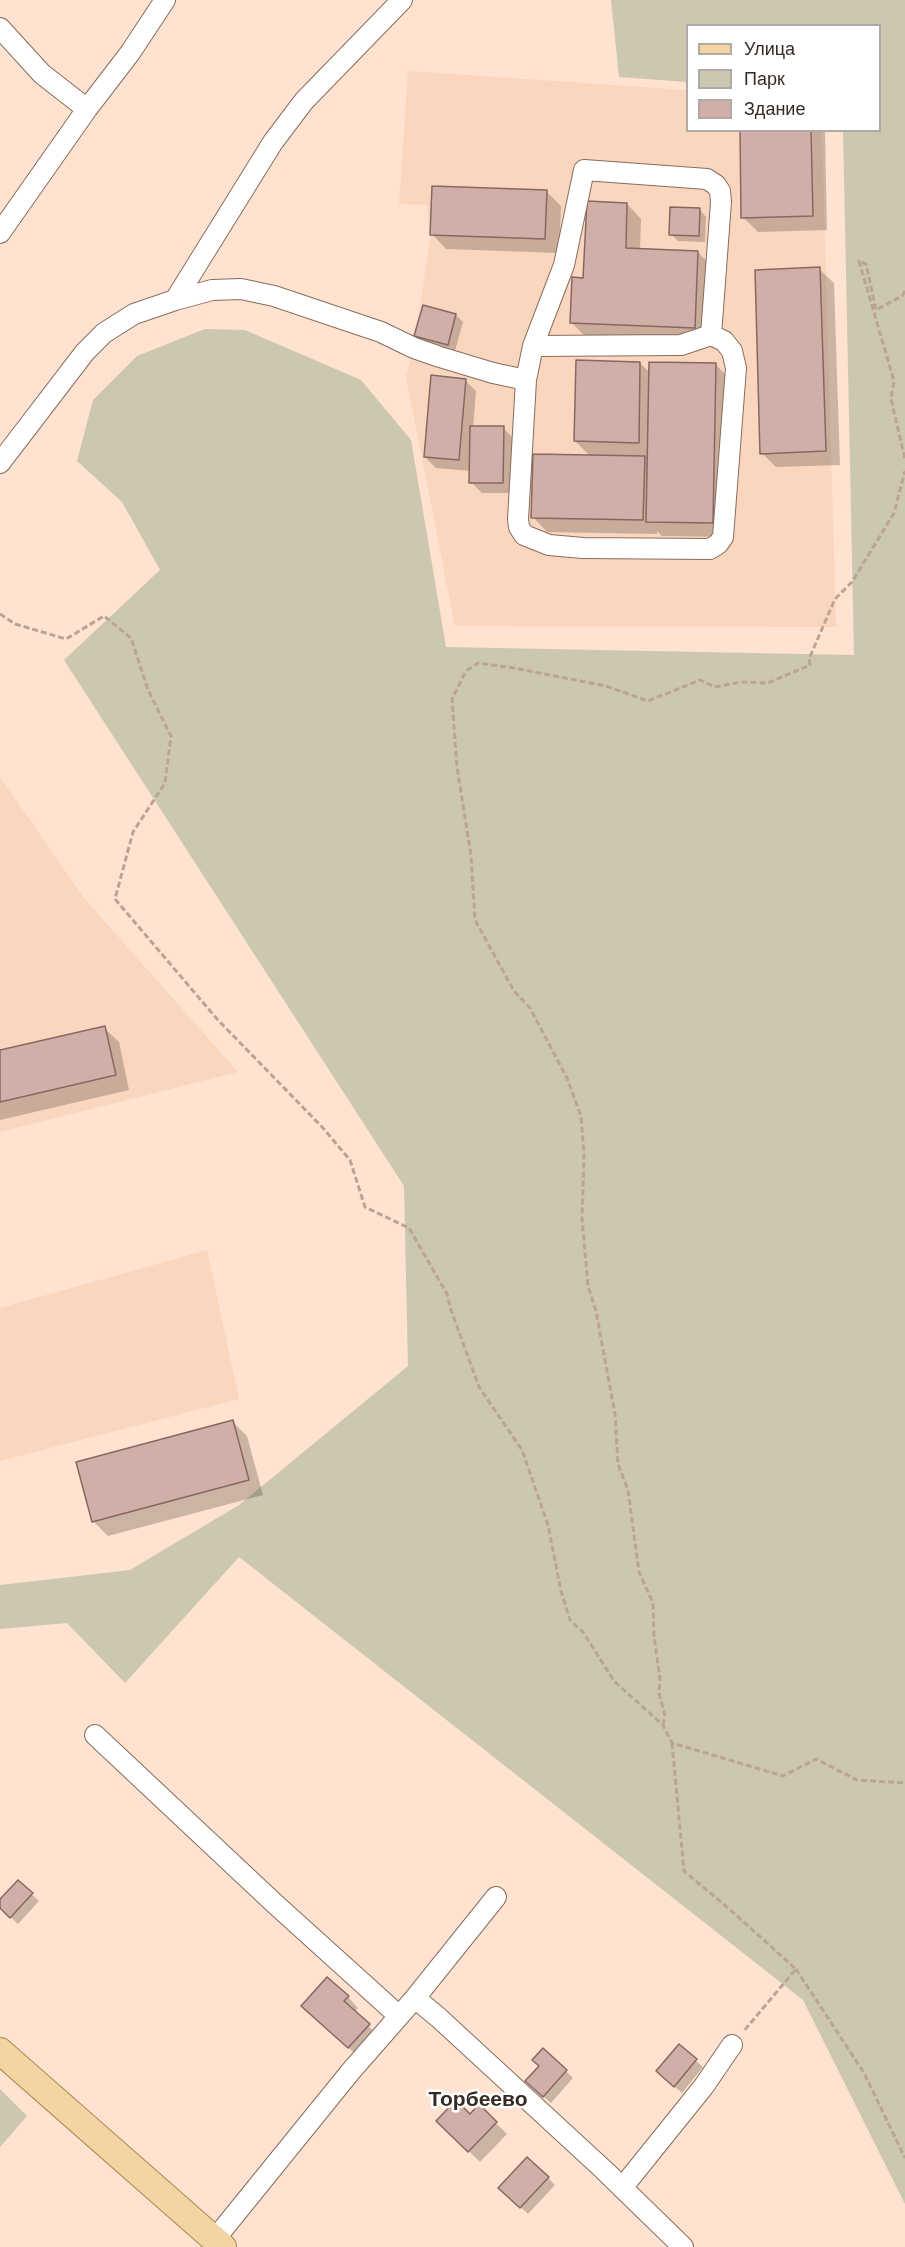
<!DOCTYPE html>
<meta charset="utf-8">
<style>
body{margin:0}
#map{position:relative;width:905px;height:2247px;overflow:hidden;background:#ffe2cf;font-family:Helvetica,sans-serif}
canvas{display:block}
.legend{position:absolute;left:686px;top:24px;width:195px;height:108px;box-sizing:border-box;background:#fff;border:2px solid #afaaa7;margin:0;padding:8px 10px;list-style:none;font-size:18px;color:#362b24}
.legend li{display:flex;align-items:center;gap:12px;height:30px}
.legend b{width:30px;border:2px solid #afaaa7}
</style>
<div id="map">
<canvas width="905" height="2247"></canvas>
<ul class="legend">
<li><b style="height:8px;background:#f3d5a4"></b>Улица</li>
<li><b style="height:16px;background:#cbc8af"></b>Парк</li>
<li><b style="height:16px;background:#d1afa8"></b>Здание</li>
</ul>
</div>
<script>
const ctx = document.querySelector('canvas').getContext('2d');
ctx.lineJoin = 'round';
function paint(path, color) { ctx.fillStyle = color; ctx.fill(path, 'evenodd'); }
const toPath = rows => new Path2D(rows.map(r => 'M' + r).join(''));
function trace(path, color, width, dash) { ctx.strokeStyle = color; ctx.lineWidth = width; ctx.lineCap = dash ? 'butt' : 'round'; ctx.setLineDash(dash || []); ctx.stroke(path); }
function write(font, color, halo, rows, align = 'center') {
  ctx.font = font + ' Helvetica,sans-serif'; ctx.lineWidth = 5; ctx.setLineDash([]); ctx.textBaseline = 'middle'; ctx.strokeStyle = halo; ctx.fillStyle = color; for (const [text, x, y, turn = 0] of rows) {
    ctx.save(); ctx.translate(x, y); ctx.rotate((+turn || 0) * Math.PI / 180); ctx.textAlign = isNaN(turn) ? turn : align; if (halo) ctx.strokeText(text, 0, 0); ctx.fillText(text, 0, 0); ctx.restore();
  }
}
paint(toPath([
 [408,71,687,90,688,130,822,131,836,627,455,626,406,377,414,348,430,239,427,205,399,204],
 [0,777,84,898,238,1072,0,1132],
 [207,1250,239,1399,0,1461,0,1308]
]), '#fad6bf');
paint(toPath([
 [611,0,905,0,905,2204,803,2000,239,1557,125,1683,67,1623,0,1629,0,1585,130,1570,239,1505,408,1366,404,1186,64,660,160,570,122,502,77,461,93,400,137,356,205,329,245,330,361,380,411,440,446,647,854,655,843,131,880,130,880,26,688,26,687,82,619,77],
 [0,2089,27,2116,0,2147]
]), '#cbc8af');
paint(toPath([
 [741,130,825,130,827,230,758,232,743,217],
 [546,191,561,206,559,253,446,249,432,234],
 [627,204,641,219,640,250,698,252,712,267,709,342,586,337,571,322,585,279],
 [699,209,706,217,705,242,678,241,671,234],
 [819,269,834,283,840,465,776,467,762,453],
 [456,315,463,322,455,351,423,343,416,336],
 [640,363,650,373,715,364,730,379,727,537,662,536,657,531,657,534,547,532,533,517,591,457,575,441],
 [465,380,476,391,473,428,503,428,514,439,514,493,482,493,471,482,471,471,436,468,425,457],
 [104,1028,119,1042,129,1090,0,1120,0,1052],
 [233,1422,247,1436,263,1495,108,1536,94,1522,78,1463],
 [18,1882,39,1901,18,1924,0,1907,0,1901],
 [348,1997,358,2008,354,2013,379,2036,360,2058,314,2017],
 [679,2046,703,2067,682,2093,665,2078],
 [566,2071,573,2078,551,2103,534,2088],
 [479,2107,507,2134,480,2162,438,2121,470,2116],
 [548,2178,555,2185,528,2214,507,2195]
]), '#0003');
const building = toPath([
 [740,130,811,130,813,216,741,218,740,130],
 [432,186,547,190,545,239,430,235,432,186],
 [587,201,627,203,626,248,698,251,695,328,570,323,572,277,583,278,587,201],
 [670,207,700,208,699,236,669,235,670,207],
 [820,267,826,451,760,454,755,270,820,267],
 [423,305,456,314,448,345,414,336,423,305],
 [576,360,640,362,639,443,574,441,576,360],
 [649,362,716,363,713,523,646,522,649,362],
 [431,375,466,379,459,460,424,457,431,375],
 [470,426,504,426,503,483,469,483,470,426],
 [533,454,645,456,643,520,531,518,533,454],
 [105,1026,116,1075,0,1102,0,1050,105,1026],
 [233,1420,249,1480,92,1522,76,1462,233,1420],
 [18,1880,33,1893,10,1918,0,1908,0,1899,18,1880],
 [327,1977,349,1996,344,2001,370,2024,348,2048,301,2006,327,1977],
 [679,2044,697,2059,674,2087,656,2071,679,2044],
 [543,2048,567,2070,543,2097,525,2081,539,2066,532,2060,543,2048],
 [456,2100,470,2114,479,2104,497,2122,468,2152,436,2121,456,2100],
 [527,2157,549,2177,520,2208,498,2188,527,2157]
]);
paint(building, '#d1afa8');
trace(building, '#866861', 1.5);
const minor = toPath([
 [0,28,42,74,87,109],
 [0,233,87,109,130,53,165,0],
 [175,300,273,142,304,101,402,0],
 [526,380,518,519,519,527,524,535,549,545,583,548,710,549,718,544,723,537,736,368,732,351,724,341,711,335],
 [0,463,85,352,104,333,134,314,175,300,212,290,241,289,274,296,381,332,414,348,440,357,493,373,526,380,533,346,681,345,711,335,721,202,720,191,716,185,707,179,584,170,564,265,533,346],
 [95,1735,274,1903,399,2016],
 [415,1998,439,2018,604,2170,683,2247],
 [622,2188,704,2086,732,2045],
 [215,2239,351,2071,415,1998,496,1897]
]);
const major = toPath([
 [0,2051,223,2247]
]);
trace(minor, '#876d5d', 22);
trace(major, '#ac8750', 28);
trace(toPath([
 [905,291,902,296,876,310,866,264,859,261,894,381,891,399,905,459],
 [0,614,15,624,66,639,104,616,131,638,148,690,171,736,165,783,133,832,115,899,217,1019,323,1128,350,1160,365,1207,409,1228,447,1294,450,1307,479,1387,522,1450,548,1525,561,1591,570,1620,583,1632,614,1681,663,1725,672,1743,783,1776,816,1759,857,1780,905,1783],
 [663,1725,665,1716,659,1693,660,1679,654,1636,653,1603,639,1572,628,1490,618,1464,615,1414,596,1311,588,1286,582,1218,584,1155,581,1116,567,1078,530,1008,514,991,475,920,471,855,457,767,452,699,466,671,478,663,514,668,606,686,648,701,700,680,715,687,741,682,768,683,810,665,809,659,835,599,852,582,894,513,905,471],
 [672,1743,684,1871,727,1907,796,1969,743,2032],
 [796,1969,864,2073,905,2158]
]), '#bba495', 3, [6, 3]);
trace(minor, '#fff', 20);
trace(major, '#f3d5a4', 26);
write('bold 21px', '#362b24', '#fff', [
 ["Торбеево",478,2100]
]);
</script>
